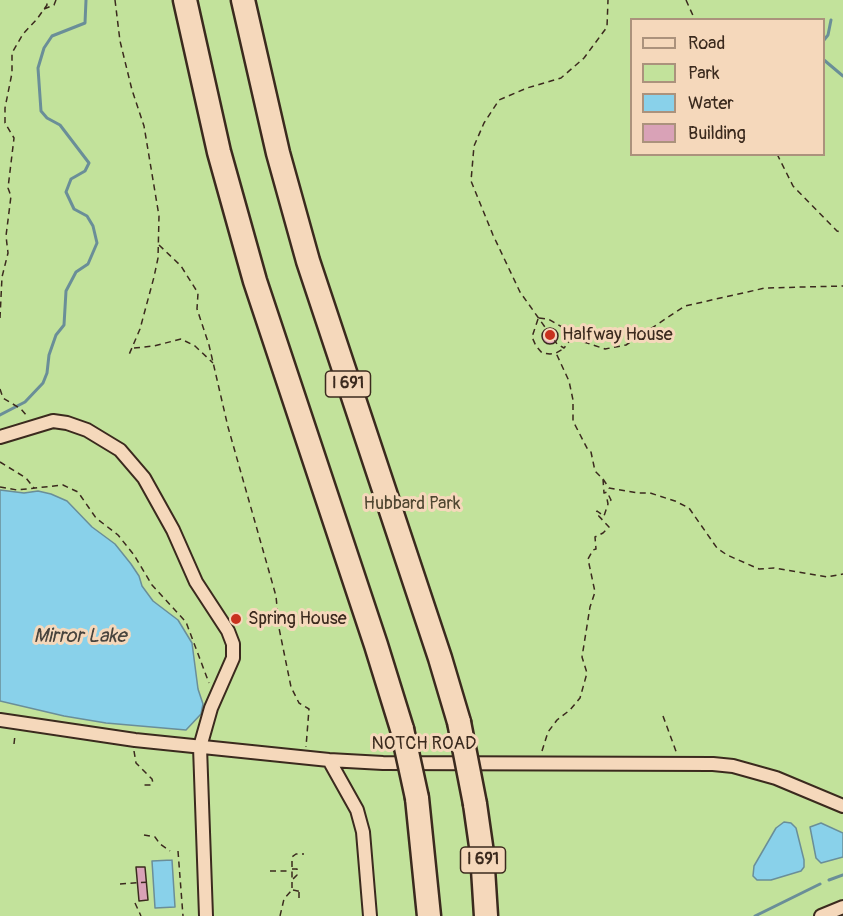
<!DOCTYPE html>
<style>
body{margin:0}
#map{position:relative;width:843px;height:916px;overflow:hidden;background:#f5d8bb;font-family:Pangolin,sans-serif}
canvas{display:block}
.legend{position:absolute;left:630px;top:18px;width:195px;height:138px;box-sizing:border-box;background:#f5d8bb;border:2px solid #ab927c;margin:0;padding:8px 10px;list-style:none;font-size:18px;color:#3b2a1e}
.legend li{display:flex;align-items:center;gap:12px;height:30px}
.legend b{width:30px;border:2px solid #ab927c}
</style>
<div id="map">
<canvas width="843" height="916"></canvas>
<ul class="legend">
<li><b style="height:8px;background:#f5d8bb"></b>Road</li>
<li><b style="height:16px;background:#c2e29b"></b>Park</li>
<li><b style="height:16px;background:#89d1ea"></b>Water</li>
<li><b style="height:16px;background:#d9a2b7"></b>Building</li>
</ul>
</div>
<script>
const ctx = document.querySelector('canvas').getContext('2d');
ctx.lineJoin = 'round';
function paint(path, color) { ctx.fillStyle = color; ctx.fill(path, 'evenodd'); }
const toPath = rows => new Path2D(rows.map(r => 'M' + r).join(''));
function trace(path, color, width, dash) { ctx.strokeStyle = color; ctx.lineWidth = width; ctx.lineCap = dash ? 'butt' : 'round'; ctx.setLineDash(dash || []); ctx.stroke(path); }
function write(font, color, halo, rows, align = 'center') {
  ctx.font = font + ' Pangolin,sans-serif'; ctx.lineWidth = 6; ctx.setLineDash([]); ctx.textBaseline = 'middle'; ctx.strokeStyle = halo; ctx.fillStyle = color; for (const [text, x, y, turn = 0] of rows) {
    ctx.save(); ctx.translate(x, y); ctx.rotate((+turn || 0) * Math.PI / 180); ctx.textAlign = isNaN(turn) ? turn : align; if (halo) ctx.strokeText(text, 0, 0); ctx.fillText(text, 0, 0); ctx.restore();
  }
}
paint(toPath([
 [0,0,843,0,843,916,0,916],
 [632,20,824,20,824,154,632,154]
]), '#c2e29b');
const water = toPath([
 [0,490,24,493,38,491,51,494,67,501,92,527,115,544,131,564,139,576,142,586,153,601,178,620,192,643,198,689,203,704,201,714,186,730,106,723,64,716,0,701,0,490],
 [784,822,791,823,796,828,804,860,804,867,801,871,771,880,757,880,753,876,754,866,776,828,784,822],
 [821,823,843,833,843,857,821,863,816,858,810,827,821,823],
 [172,860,175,907,155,908,152,861,172,860]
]);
paint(water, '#89d1ea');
trace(water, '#6a8e98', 1.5);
trace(toPath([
 [824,40,828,35,831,20],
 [824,60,843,76],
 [0,415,25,402,43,383,47,373,49,355,56,335,64,325,66,291,76,272,88,264,97,243,93,226,87,216,74,209,66,192,71,179,85,171,89,163,60,125,47,118,41,111,38,68,44,48,52,36,85,23,86,0],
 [829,880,843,875],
 [755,916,820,884]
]), '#6a8e98', 3);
const building = toPath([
 '542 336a8 8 0 1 1 16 0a8 8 0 1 1-16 0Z',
 [136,867,145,867,148,900,139,901,136,867]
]);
paint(building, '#d9a2b7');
trace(building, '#3b2a1e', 1.5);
const minor = toPath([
 [0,437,53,421,67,423,87,430,120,450,144,478,173,530,196,582,228,631,233,644,233,658,211,708,200,747,206,916],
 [0,720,135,740,329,760,383,763,713,764,733,766,776,778,843,806],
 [329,760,357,810,363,832,370,916],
 [821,916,843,907]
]);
const motorway = toPath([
 [185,0,219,152,255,281,376,645,402,729],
 [243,0,278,153,308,261,440,658,459,722],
 [417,798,429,916],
 [475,804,482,853,486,916]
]);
trace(minor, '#3b2a1e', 16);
trace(motorway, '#3b2a1e', 27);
trace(toPath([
 [115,0,120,41,132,90,144,126,159,216,158,258,154,277,140,329,128,357],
 [686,0,695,20],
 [44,9,54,5,56,0],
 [777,154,793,186,837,231,843,233],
 [159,245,181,266,198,293,197,309,209,345,228,427,276,596,279,628,291,687,299,703,309,709,306,747],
 [0,318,2,277,8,253,6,236,11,196,8,188,14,138,5,123,5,108,12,73,12,53,23,34,37,19,47,5,46,0],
 [539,318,548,319,562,327,572,338,605,349,626,345,685,306,765,288,843,286],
 [538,319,532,337,536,346,542,353,550,354,556,353,563,349],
 [572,338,564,348,557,344,520,292,493,235,471,181,474,146,484,123,499,100,527,88,561,78,584,58,607,27,608,0],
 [134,348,154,346,181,339,195,346,213,363],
 [0,389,3,398,21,409,27,416],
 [0,462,26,478,34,488],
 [603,479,609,488,638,493,650,493,675,501,689,508,717,548,727,555,759,569,774,568,827,577,843,574],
 [0,487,17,490,63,485,78,492,96,518,118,535,134,555,152,585,186,622,209,683],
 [663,716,677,754],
 [14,744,15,735],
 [134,751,136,763,152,779,153,783,150,785,142,785],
 [542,751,548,732,557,720,570,710,580,698,587,673,582,657,590,607,595,592,588,559,593,550,596,549,595,537,603,533,609,527,596,513,597,511,604,516,608,504,607,499,610,501,611,500,607,492,604,493,603,479,595,471,591,452,588,450,573,421,573,400,569,381,556,353],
 [144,835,155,837,160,844,170,851],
 [178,851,183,916],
 [292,869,297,869,297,875,293,879],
 [270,871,290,871],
 [120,884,149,882],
 [293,890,302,892],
 [299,892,299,899],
 [135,903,141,916],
 [280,916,284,899,292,890,292,857,296,854,304,854]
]), '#3b2a1e', 1.5, [6, 4.5]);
trace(minor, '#f5d8bb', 12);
trace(motorway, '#f5d8bb', 22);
const motorwayBridge = toPath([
 [459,722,475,804],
 [402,729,417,798]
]);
trace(motorwayBridge, '#3b2a1e', 27, []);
trace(motorwayBridge, '#f5d8bb', 22);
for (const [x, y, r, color] of [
 [550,335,6,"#c8321e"],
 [236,619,6,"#c8321e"]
]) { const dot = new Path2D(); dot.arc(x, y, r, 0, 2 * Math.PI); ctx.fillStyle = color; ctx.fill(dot); trace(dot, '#f5d8bb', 2); }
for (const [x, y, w] of [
 [348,384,45],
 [483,860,45]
]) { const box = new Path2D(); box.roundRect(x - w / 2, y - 13, w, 26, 4.5); ctx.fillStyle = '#f5d8bb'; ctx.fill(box); trace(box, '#3b2a1e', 1.5); }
write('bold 16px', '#3b2a1e', null, [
 ["I 691",348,384],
 ["I 691",483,860]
]);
write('18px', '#3b2a1e', '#f5d8bb', [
 ["Halfway House",562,335],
 ["Spring House",248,619]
], 'left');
write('18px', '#4f4631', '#f5d8bb', [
 ["Hubbard Park",412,504]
]);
write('18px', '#3b2a1e', '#f5d8bb', [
 ["NOTCH ROAD",424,744]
]);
write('italic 20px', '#47433d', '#f5d8bb', [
 ["Mirror Lake",80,637]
]);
</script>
